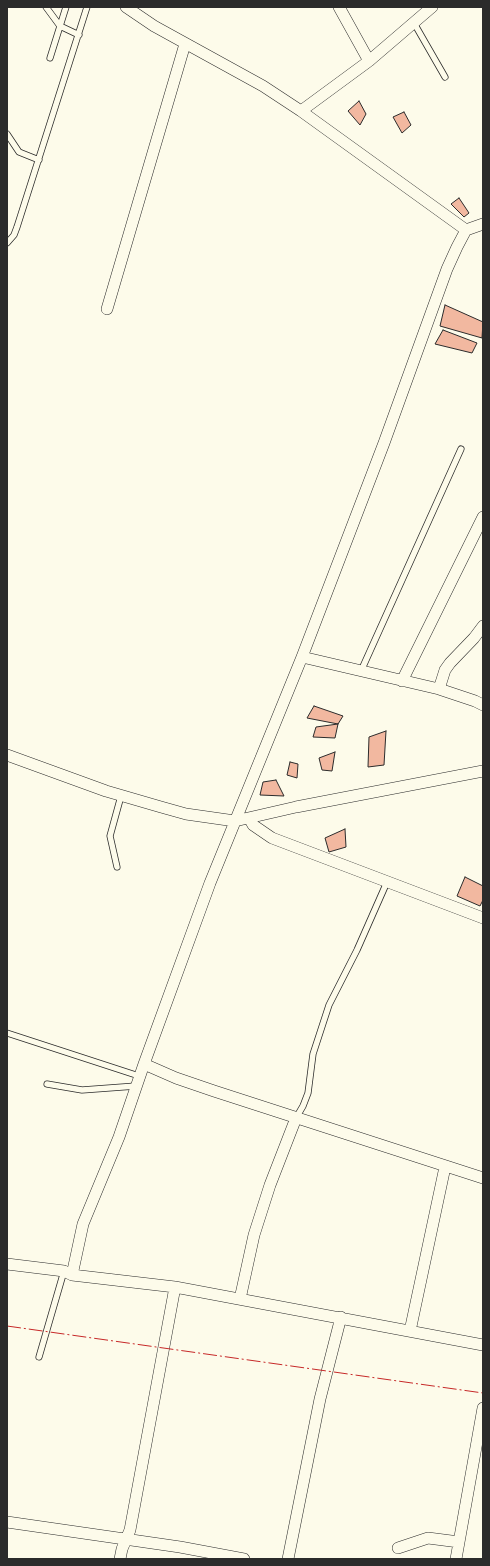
<!DOCTYPE html>
<style>
body{margin:0}
#map{position:relative;width:490px;height:1566px;overflow:hidden;background:#fdfbea;font-family:"Exo 2",sans-serif}
canvas{display:block}
.frame{position:absolute;inset:0;border:8px solid #2b2b2b;pointer-events:none}
</style>
<div id="map">
<canvas width="490" height="1566"></canvas>
<div class="frame"></div>
</div>
<script>
const ctx = document.querySelector('canvas').getContext('2d');
ctx.lineJoin = 'round';
function paint(path, color) { ctx.fillStyle = color; ctx.fill(path, 'evenodd'); }
const toPath = rows => new Path2D(rows.map(r => 'M' + r).join(''));
function trace(path, color, width, dash) { ctx.strokeStyle = color; ctx.lineWidth = width; ctx.lineCap = dash ? 'butt' : 'round'; ctx.setLineDash(dash || []); ctx.stroke(path); }
const building = toPath([
 [359,101,366,114,360,125,348,111,359,101],
 [404,112,411,125,402,133,393,117,404,112],
 [459,198,469,213,464,217,451,204,459,198],
 [445,305,483,322,482,338,440,326,445,305],
 [443,330,477,343,472,353,435,344,443,330],
 [314,706,343,716,338,724,307,718,314,706],
 [338,724,335,738,313,737,316,727,338,724],
 [386,731,384,765,368,767,369,737,386,731],
 [335,752,332,771,322,770,319,758,335,752],
 [290,762,298,764,297,778,287,775,290,762],
 [276,780,284,796,260,795,263,782,276,780],
 [345,829,346,847,329,852,325,838,345,829],
 [465,877,483,886,483,900,480,906,457,896,465,877]
]);
paint(building, '#f2b8a0');
trace(building, '#2b2b2b', 1);
const lane = toPath([
 [46,7,60,26,79,35],
 [414,23,445,77],
 [50,58,66,7],
 [7,134,19,152,39,160],
 [7,243,14,235,17,227,87,7],
 [361,671,461,449],
 [117,867,110,836,121,796],
 [7,1033,139,1076],
 [47,1084,82,1090,136,1086],
 [296,1118,303,1106,308,1093,313,1054,329,1005,357,950,387,882],
 [39,1357,64,1271]
]);
const street = toPath([
 [126,7,154,26,263,86,301,111,466,230],
 [339,7,369,61],
 [301,111,369,61,432,7],
 [107,309,185,44],
 [302,657,439,689,475,701,483,705],
 [402,681,483,517],
 [439,689,445,670,450,663,474,638,483,626],
 [7,755,106,791,161,807,186,814,235,821,296,807,483,771],
 [249,818,253,825,272,838,483,918],
 [144,1064,176,1078,214,1091,483,1178],
 [7,1264,64,1271,72,1275,175,1287,483,1345],
 [72,1275,83,1224,119,1137,144,1064,210,883,302,657,384,443,447,269,457,247,466,230,483,224],
 [240,1299,254,1235,270,1185,296,1118],
 [410,1331,445,1167],
 [7,1522,180,1547,244,1559],
 [398,1548,428,1538,459,1542],
 [120,1559,122,1549,130,1530,175,1287],
 [288,1559,320,1399,341,1317],
 [456,1559,483,1408]
]);
trace(lane, '#2b2b2b', 7);
trace(street, '#2b2b2b', 12);
trace(lane, '#fdfbea', 5.5);
trace(street, '#fdfbea', 11);
trace(toPath([
 [7,1326,483,1393]
]), '#c62828', 1, [14, 3, 2, 3]);
</script>
